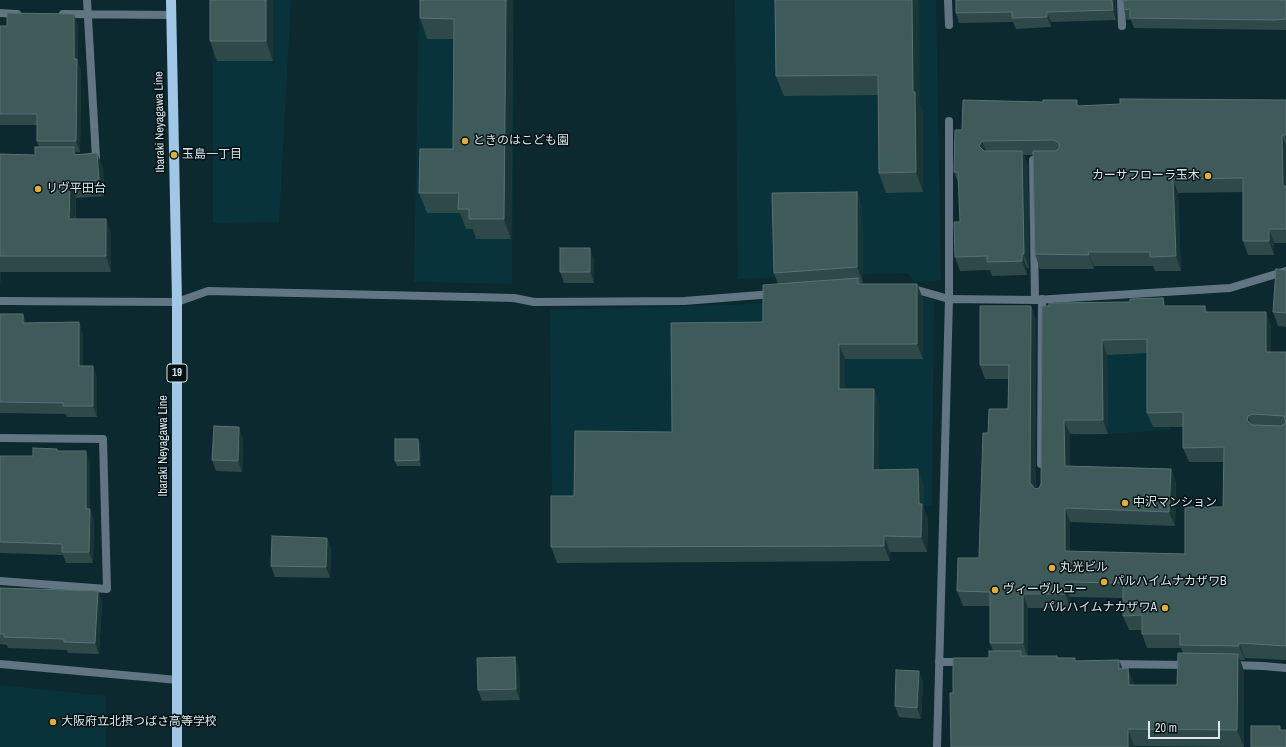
<!DOCTYPE html>
<meta charset="utf-8">
<style>
body{margin:0}
#map{position:relative;width:1286px;height:747px;overflow:hidden;background:#0c292f;font-family:"Archivo Narrow",sans-serif}
canvas{display:block}
.scale{position:absolute;left:1148px;top:721px;width:72px;height:18px;box-sizing:border-box;border:2px solid #d9e9ee;border-top:0;padding-left:5px;font-size:12px;line-height:14px;white-space:nowrap;color:#d9e9ee;-webkit-text-stroke:3px #051013;paint-order:stroke}
</style>
<div id="map">
<canvas width="1286" height="747"></canvas>
<div class="scale">20 m</div>
</div>
<script>
const ctx = document.querySelector('canvas').getContext('2d');
ctx.lineJoin = 'round';
function paint(path, color) { ctx.fillStyle = color; ctx.fill(path, 'evenodd'); }
const toPath = rows => new Path2D(rows.map(r => 'M' + r).join(''));
function trace(path, color, width, dash) { ctx.strokeStyle = color; ctx.lineWidth = width; ctx.lineCap = dash ? 'butt' : 'round'; ctx.setLineDash(dash || []); ctx.stroke(path); }
function write(font, color, halo, rows, align = 'center') {
  ctx.font = font + ' "Archivo Narrow","Noto Sans JP",sans-serif'; ctx.lineWidth = 3; ctx.setLineDash([]); ctx.textBaseline = 'middle'; ctx.strokeStyle = halo; ctx.fillStyle = color; for (const [text, x, y, turn = 0] of rows) {
    ctx.save(); ctx.translate(x, y); ctx.rotate((+turn || 0) * Math.PI / 180); ctx.textAlign = isNaN(turn) ? turn : align; if (halo) ctx.strokeText(text, 0, 0); ctx.fillText(text, 0, 0); ctx.restore();
  }
}
paint(toPath([
 [213,0,291,0,279,222,213,223],
 [419,0,514,0,512,284,414,282],
 [735,0,936,0,941,280,914,282,907,273,738,279],
 [908,293,934,300,932,506,552,506,550,310,730,305],
 [1172,305,1171,430,1073,436,1071,315],
 [0,685,106,696,106,747,0,747]
]), '#09333b');
trace(toPath([
 [1041,464,1042,299],
 [1263,666,1286,668]
]), '#627583', 8);
trace(toPath([
 [87,0,96,158,91,158],
 [948,0,949,25],
 [1121,0,1122,26],
 [0,13,17,14],
 [63,14,172,15],
 [1033,160,1035,300],
 [910,288,949,299,949,121],
 [0,301,177,302,208,291,514,298,534,302,684,301,773,294],
 [0,438,103,439,107,589,0,581],
 [939,662,962,662],
 [0,664,178,680],
 [1110,664,1188,665],
 [1232,665,1263,666]
]), '#627583', 8);
trace(toPath([
 [937,747,949,299,1035,300,1230,288,1286,271]
]), '#627583', 8);
trace(toPath([
 [171,0,177,302,177,747]
]), '#a0c7e5', 10);
paint(toPath([
 [273,0,273,61,217,61,210,41],
 [513,0,511,239,476,239,473,229,466,229,460,213,427,213,419,193,453,149,454,39,427,39,420,18],
 [775,0,920,105,923,112,923,192,886,193,879,173,878,95,784,96,776,76],
 [956,0,1116,0,1116,20,1051,22,1051,27,1016,29,1013,22,959,23,956,13],
 [1286,0,1286,30,1134,28,1131,20,1127,20,1124,10],
 [78,25,78,62,81,70,80,152,76,152,76,154,97,153,103,169,104,196,76,198,76,219,106,219,111,235,111,272,1,272,0,284,0,154,35,155,39,147,37,141,37,125,0,125,0,26],
 [1286,100,1286,243,1274,243,1274,255,1248,255,1243,241,1243,192,1178,193,1181,271,1155,271,1153,266,1094,266,1094,269,1040,269,1035,254,1033,155,1024,155,1028,166,1029,268,1027,268,1027,275,992,276,990,270,960,271,955,257,960,222,959,185,954,172,962,130,1043,102,1079,106],
 [857,192,862,208,863,283,860,283,860,284,917,284,923,299,923,359,845,359,845,389,874,389,879,405,879,470,924,485,924,509,928,519,927,552,890,552,890,561,557,563,551,547,574,496,672,432,763,322,778,284,774,273],
 [594,259,594,283,564,283,560,272],
 [1286,270,1286,327,1278,326,1273,312],
 [1031,306,1036,321,1036,489,1039,488,1041,484,1042,306,1205,306,1207,312,1266,312,1271,327,1271,352,1286,352,1286,660,1245,658,1245,660,1240,660,1244,671,1244,747,1134,746,953,693,989,658,993,651,990,643,990,606,963,606,957,591,979,558,988,433,1008,409,1008,379,985,379,980,365],
 [1147,353,1147,413,1153,427,1183,427,1183,448,1189,462,1224,462,1223,507,1185,554,1070,552,1070,522,1175,526,1176,484,1171,469,1070,466,1070,434,1108,434,1107,355],
 [1070,597,1123,598,1123,616,1129,630,1142,630,1142,634,1147,648,1181,648,1183,653,1177,685,1134,685,1128,668,1122,669,1058,658,1057,656,1028,656,1028,608,1070,608],
 [0,314,23,314,26,323,83,333,83,366,97,377,97,417,67,417,66,414,0,413],
 [243,438,242,472,216,471,212,460],
 [421,444,421,466,397,466,395,461],
 [57,449,58,451,90,462,90,510,94,520,93,563,66,563,63,555,0,553,0,456,33,456],
 [327,538,331,549,330,578,275,577,271,566],
 [0,588,98,591,102,602,99,654,68,653,67,650,8,648,7,645,0,644],
 [515,657,519,668,520,700,482,701,478,690],
 [923,682,921,719,899,717,895,706]
]), '#2d4a48');
paint(toPath([
 [266,0,273,0,273,61,266,41],
 [506,0,513,0,511,239,504,219],
 [912,0,919,0,920,105,923,112,923,192,916,172,913,92],
 [1112,0,1116,0,1116,20,1113,10],
 [1047,12,1051,22,1051,27,1047,17],
 [74,14,78,25,78,62,81,70,80,152,76,141],
 [1282,135,1286,145,1286,195,1283,186],
 [982,141,988,155,979,146],
 [74,147,80,163,74,155],
 [1022,151,1028,166,1029,268,1024,254],
 [97,153,103,169,104,196,99,180],
 [1173,179,1178,193,1181,271,1176,256],
 [70,182,76,198,75,235,69,219],
 [857,192,862,208,863,283,857,267],
 [106,219,111,235,111,272,106,256],
 [1269,229,1274,243,1274,255,1269,241],
 [590,248,594,259,594,283,590,272],
 [1088,252,1094,266,1094,269,1089,255],
 [1022,254,1027,268,1027,275,1022,261],
 [0,271,1,272,0,284],
 [917,284,923,299,923,359,917,344],
 [1163,298,1169,312,1164,306],
 [1031,306,1036,321,1036,498,1030,483],
 [1266,312,1271,327,1271,366,1266,352],
 [23,314,27,325,23,323],
 [79,322,83,333,83,377,79,366],
 [1102,340,1107,355,1108,434,1103,420],
 [839,344,845,359,845,405,839,389],
 [93,366,97,377,97,417,93,406],
 [874,389,879,405,879,485,873,470],
 [1248,416,1254,431,1247,420],
 [1064,420,1070,434,1070,480,1065,466],
 [239,427,243,438,242,472,238,461],
 [418,439,421,444,421,466,419,460],
 [86,451,90,462,90,510,94,520,93,563,89,552,86,509],
 [918,469,924,485,924,509,928,519,927,552,921,537,919,504],
 [1171,469,1176,484,1175,526,1169,512],
 [1065,508,1070,522,1070,566,1065,551],
 [884,536,890,552,890,561,884,546],
 [327,538,331,549,330,578,326,567],
 [1065,582,1070,597,1070,608,1065,594],
 [98,591,102,602,99,654,95,643],
 [1023,594,1028,608,1028,658,1023,643],
 [1239,643,1245,658,1245,660,1239,646],
 [1238,654,1244,671,1244,747,1237,730],
 [515,657,519,668,520,700,516,689],
 [1119,660,1126,677,1119,669],
 [1128,668,1135,686,1129,685],
 [919,671,923,682,921,719,917,708],
 [1128,729,1134,746,1134,747,1128,747]
]), '#183636');
const building = toPath([
 [210,0,266,0,266,41,210,41,210,0],
 [420,0,506,0,504,219,469,219,469,209,458,209,459,193,419,193,420,149,453,149,454,19,420,18,420,0],
 [775,0,912,0,913,92,915,92,916,172,879,173,878,75,776,76,775,0],
 [956,0,1112,0,1113,10,1047,12,1047,17,1012,18,1012,12,956,13,956,0],
 [1123,0,1286,0,1286,19,1275,20,1130,18,1130,9,1124,10,1123,0],
 [7,13,74,14,74,59,77,59,76,141,37,141,37,114,0,114,0,26,7,26,7,13],
 [1120,99,1286,100,1286,135,1282,135,1283,186,1286,186,1286,229,1269,229,1269,241,1243,241,1243,178,1173,179,1176,256,1150,257,1150,252,1088,252,1089,255,1035,254,1033,151,1056,151,1059,148,1059,143,1054,140,982,141,979,146,984,151,1022,151,1024,254,1022,254,1022,261,987,262,987,256,955,257,954,222,960,222,958,172,954,172,955,130,962,130,963,100,1043,102,1043,100,1077,100,1077,106,1120,104,1120,99],
 [35,147,74,147,74,155,97,153,99,180,70,182,69,219,106,219,106,256,0,256,0,154,35,155,35,147],
 [857,192,857,267,774,273,772,193,857,192],
 [560,248,590,248,590,272,560,272,560,248],
 [1276,269,1286,270,1286,313,1273,312,1276,269],
 [858,278,858,284,917,284,917,344,839,344,839,389,874,389,873,470,918,469,919,504,922,504,921,537,884,536,884,546,551,547,551,496,574,496,575,431,672,432,671,323,763,322,763,285,858,278],
 [1163,298,1164,306,1205,306,1205,312,1266,312,1266,352,1286,352,1286,646,1239,643,1239,646,1180,645,1180,634,1142,634,1142,615,1123,616,1123,583,1065,582,1065,594,1023,594,1023,643,990,643,990,592,957,591,958,558,979,558,983,433,988,433,989,409,1008,409,1009,365,980,365,980,306,1031,306,1030,483,1035,489,1039,488,1041,484,1042,306,1049,306,1049,303,1130,302,1130,299,1163,298],
 [1147,339,1147,413,1183,412,1183,448,1224,447,1223,507,1185,507,1185,554,1065,551,1065,508,1169,512,1171,469,1065,466,1064,420,1103,420,1102,340,1147,339],
 [1253,414,1284,416,1286,423,1281,426,1252,425,1247,420,1248,416,1253,414],
 [0,314,23,314,23,323,79,322,79,366,93,366,93,406,63,406,63,403,0,402,0,314],
 [214,426,239,427,238,461,212,460,214,426],
 [395,439,418,439,419,460,395,461,395,439],
 [33,448,57,449,57,451,86,451,86,509,90,509,89,552,62,552,62,544,0,542,0,456,33,456,33,448],
 [272,536,327,538,326,567,271,566,272,536],
 [0,588,98,591,95,643,64,642,64,639,4,637,4,634,0,634,0,588],
 [989,651,1021,651,1021,656,1057,656,1057,658,1075,658,1075,661,1119,660,1119,669,1128,668,1129,685,1177,685,1178,653,1238,654,1237,730,1128,729,1128,747,951,747,950,693,953,693,953,658,989,658,989,651],
 [515,657,516,689,478,690,477,658,515,657],
 [896,670,919,671,917,708,895,706,896,670],
 [1251,726,1280,726,1280,730,1286,730,1286,747,1251,747,1251,726]
]);
paint(building, '#3f5b59');
trace(building, '#587171', 1);
for (const [x, y, r, color] of [
 [465,141,4,"#e3ae35"],
 [174,155,4,"#e3ae35"],
 [1208,176,4,"#e3ae35"],
 [38,189,4,"#e3ae35"],
 [1125,503,4,"#e3ae35"],
 [1052,568,4,"#e3ae35"],
 [1104,582,4,"#e3ae35"],
 [995,590,4,"#e3ae35"],
 [1165,608,4,"#e3ae35"],
 [53,722,4,"#e3ae35"]
]) { const dot = new Path2D(); dot.arc(x, y, r, 0, 2 * Math.PI); ctx.fillStyle = color; ctx.fill(dot); trace(dot, '#051013', 1.5); }
for (const [x, y, w] of [
 [177,373,20]
]) { const box = new Path2D(); box.roundRect(x - w / 2, y - 9, w, 18, 3); ctx.fillStyle = '#051013'; ctx.fill(box); trace(box, '#d9e9ee', 1); }
write('bold 11px', '#d9e9ee', null, [
 ["19",177,373]
]);
write('12px', '#d9e9ee', '#051013', [
 ["Ibaraki Neyagawa Line",160,122,-91],
 ["Ibaraki Neyagawa Line",164,446,-90]
]);
write('12px', '#d9e9ee', '#051013', [
 ["ときのはこども園",473,141],
 ["玉島一丁目",182,155],
 ["カーサフローラ玉木",1200,176,"right"],
 ["リヴ平田台",46,189],
 ["中沢マンション",1133,503],
 ["丸光ビル",1060,568],
 ["パルハイムナカザワB",1112,582],
 ["ヴィーヴルユー",1003,590],
 ["パルハイムナカザワA",1157,608,"right"],
 ["大阪府立北摂つばさ高等学校",61,722]
], 'left');
</script>
